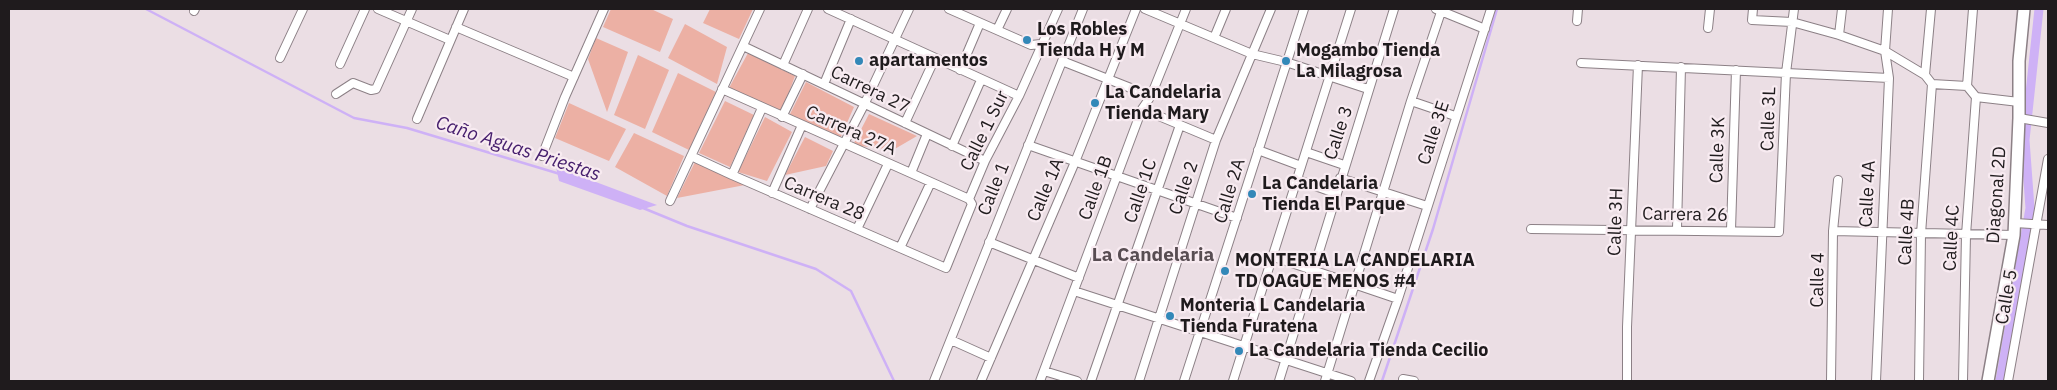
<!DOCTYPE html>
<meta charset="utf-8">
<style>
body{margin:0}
#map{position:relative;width:2057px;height:390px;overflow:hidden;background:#ebdee4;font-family:"IBM Plex Sans",sans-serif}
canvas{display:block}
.frame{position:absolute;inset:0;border:10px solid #1f1b1d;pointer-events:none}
</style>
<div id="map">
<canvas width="2057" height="390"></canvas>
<div class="frame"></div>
</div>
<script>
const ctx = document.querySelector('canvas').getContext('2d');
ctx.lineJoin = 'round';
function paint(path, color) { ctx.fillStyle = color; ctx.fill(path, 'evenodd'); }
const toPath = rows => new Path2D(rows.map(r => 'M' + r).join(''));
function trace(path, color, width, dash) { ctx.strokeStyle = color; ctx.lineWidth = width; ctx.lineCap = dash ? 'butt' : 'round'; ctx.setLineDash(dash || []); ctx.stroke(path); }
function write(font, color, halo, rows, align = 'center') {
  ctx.font = font + ' "IBM Plex Sans",sans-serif'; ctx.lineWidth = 4.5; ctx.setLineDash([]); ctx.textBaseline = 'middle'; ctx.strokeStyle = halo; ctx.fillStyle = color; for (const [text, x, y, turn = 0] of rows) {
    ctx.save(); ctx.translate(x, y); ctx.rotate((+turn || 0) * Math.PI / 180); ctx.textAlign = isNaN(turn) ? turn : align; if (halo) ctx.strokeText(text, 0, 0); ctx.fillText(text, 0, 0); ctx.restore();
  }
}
paint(toPath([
 [611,9,651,9,673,19,660,52,603,27],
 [710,9,753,9,739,39,703,23],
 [685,24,727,47,717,84,668,58],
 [596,38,628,52,607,112,588,59],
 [748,53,795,76,781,114,729,88],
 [638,55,669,70,645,129,614,115],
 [678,73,716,92,689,150,652,132],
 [806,82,854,107,839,141,789,116],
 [725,101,754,115,730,167,699,153],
 [569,103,626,129,609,161,555,138],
 [869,114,917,136,893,150,853,145],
 [765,117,792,132,767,181,738,172],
 [634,133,684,156,667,196,615,167],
 [805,137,833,151,826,166,785,175],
 [695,162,745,185,677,198]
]), '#ecb0a4');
paint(toPath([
 [556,167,657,205,640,210,559,181]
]), '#ceb1f6');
trace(toPath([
 [146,9,354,118,407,128,560,174],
 [643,208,687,226,816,269,851,291,894,381],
 [1382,381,1433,229,1497,9]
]), '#ceb1f6', 2.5);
trace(toPath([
 [2000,381,2030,208,2025,140,2039,9]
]), '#ceb1f6', 9);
const street = toPath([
 [378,9,450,40],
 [828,9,1019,96],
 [949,9,1031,45,1041,44],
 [1145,9,1252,54,1286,62,1368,89],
 [1436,9,1485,29],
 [1753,9,1752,20,1792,22,1839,35,1885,51,1925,75,1932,84,1967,86,1976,97,2019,102],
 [194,11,195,9],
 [1577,21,1578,9],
 [456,27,574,77],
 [1708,28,1710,9],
 [997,30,1007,9],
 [1839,35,1842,9],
 [1214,38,1226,9],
 [743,46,985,161],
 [280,58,303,9],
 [1062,61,1151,96],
 [1581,63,1889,78],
 [340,64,365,9],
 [783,65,808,9],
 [960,70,980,23],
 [1925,75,1931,9],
 [824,84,851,19],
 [1967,86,1973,9],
 [722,89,969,199],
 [336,94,353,83,371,90,376,89,412,9],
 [1411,101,1455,116],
 [1142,109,1216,140],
 [782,117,803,74],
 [2019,118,2048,123],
 [417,119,464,9],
 [905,123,935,58],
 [1028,145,1237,218],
 [952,146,981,80],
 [1258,150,1301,166],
 [1306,152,1344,165],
 [542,156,565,97,604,9],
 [691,156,732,175,946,268,972,204,969,199,985,161,1019,96,1058,9],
 [911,173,927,134],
 [732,175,762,108],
 [1340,178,1427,206],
 [1298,180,1335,193],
 [772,193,802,125],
 [670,201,760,9],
 [810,209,864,105,909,9],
 [2015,223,2048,225],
 [857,229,888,164],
 [1531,229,1779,232,1786,73,1794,9],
 [1677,229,1681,67],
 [1731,230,1736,70],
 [1833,231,2014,235],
 [989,242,1079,278],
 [900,248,931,182],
 [1271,256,1398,299],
 [1074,291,1351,381],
 [951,340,991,358],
 [1044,371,1077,381],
 [1403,379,1414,381],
 [934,381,1083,9],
 [981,381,1075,162,1136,9],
 [1040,381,1142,109,1151,96,1186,9],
 [1091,381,1180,125],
 [1139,381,1216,140,1271,9],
 [1184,381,1304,9],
 [1233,381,1351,9],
 [1279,381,1394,9],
 [1325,381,1411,101,1442,9],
 [1369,381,1398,299,1491,9],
 [1627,381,1627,327,1638,65],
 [1831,381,1833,231,1838,180],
 [1876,381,1889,78,1885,51,1888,9],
 [1919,381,1921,234,1932,84],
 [1963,381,1966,235,1976,97],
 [2008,381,2048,159]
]);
const secondary = toPath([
 [1988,381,2014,235,2019,118,2019,61,2024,9]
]);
trace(street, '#8c8086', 10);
trace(secondary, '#8c8086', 14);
trace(street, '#fff', 8);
trace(secondary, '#fff', 11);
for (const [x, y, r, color] of [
 [1027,40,5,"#3388b8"],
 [859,61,5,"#3388b8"],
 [1286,61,5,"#3388b8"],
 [1095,103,5,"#3388b8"],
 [1252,194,5,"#3388b8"],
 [1225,271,5,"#3388b8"],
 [1170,316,5,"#3388b8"],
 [1239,351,5,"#3388b8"]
]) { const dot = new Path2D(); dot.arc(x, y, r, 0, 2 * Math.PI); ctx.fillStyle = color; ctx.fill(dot); trace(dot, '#f8ebf1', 2); }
write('bold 18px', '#1f1b1d', '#f8ebf1', [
 ["Los Robles",1037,30],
 ["Tienda H y M",1037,51],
 ["Mogambo Tienda",1296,51],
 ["La Milagrosa",1296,72],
 ["apartamentos",869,61],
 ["La Candelaria",1105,93],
 ["Tienda Mary",1105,114],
 ["La Candelaria",1262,184],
 ["Tienda El Parque",1262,205],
 ["MONTERIA LA CANDELARIA",1235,261],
 ["TD OAGUE MENOS #4",1235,282],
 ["Monteria L Candelaria",1180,306],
 ["Tienda Furatena",1180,327],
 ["La Candelaria Tienda Cecilio",1249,351]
], 'left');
write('18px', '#1f1b1d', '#f8ebf1', [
 ["Carrera 27",870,90,26],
 ["Calle 3L",1769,119,-88],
 ["Carrera 27A",851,131,24],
 ["Calle 1 Sur",985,131,-64],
 ["Calle 3",1339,133,-72],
 ["Calle 3E",1434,133,-72],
 ["Calle 3K",1718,150,-88],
 ["Calle 1B",1096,188,-70],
 ["Calle 2",1184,188,-71],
 ["Calle 1",994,189,-68],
 ["Calle 1A",1046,190,-67],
 ["Calle 1C",1141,191,-71],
 ["Calle 2A",1230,191,-73],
 ["Calle 4A",1868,194,-87],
 ["Diagonal 2D",1997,195,-86],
 ["Carrera 28",824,199,23],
 ["Carrera 26",1685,215,1],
 ["Calle 3H",1616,222,-88],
 ["Calle 4B",1907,232,-87],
 ["Calle 4C",1952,238,-87],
 ["Calle 4",1818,280,-89],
 ["Calle 5",2007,297,-80]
]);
write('italic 19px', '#47206e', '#f8ebf1', [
 ["Caño Aguas Priestas",518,149,18]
]);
write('bold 19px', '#584d52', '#f8ebf1', [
 ["La Candelaria",1153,256]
]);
</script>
